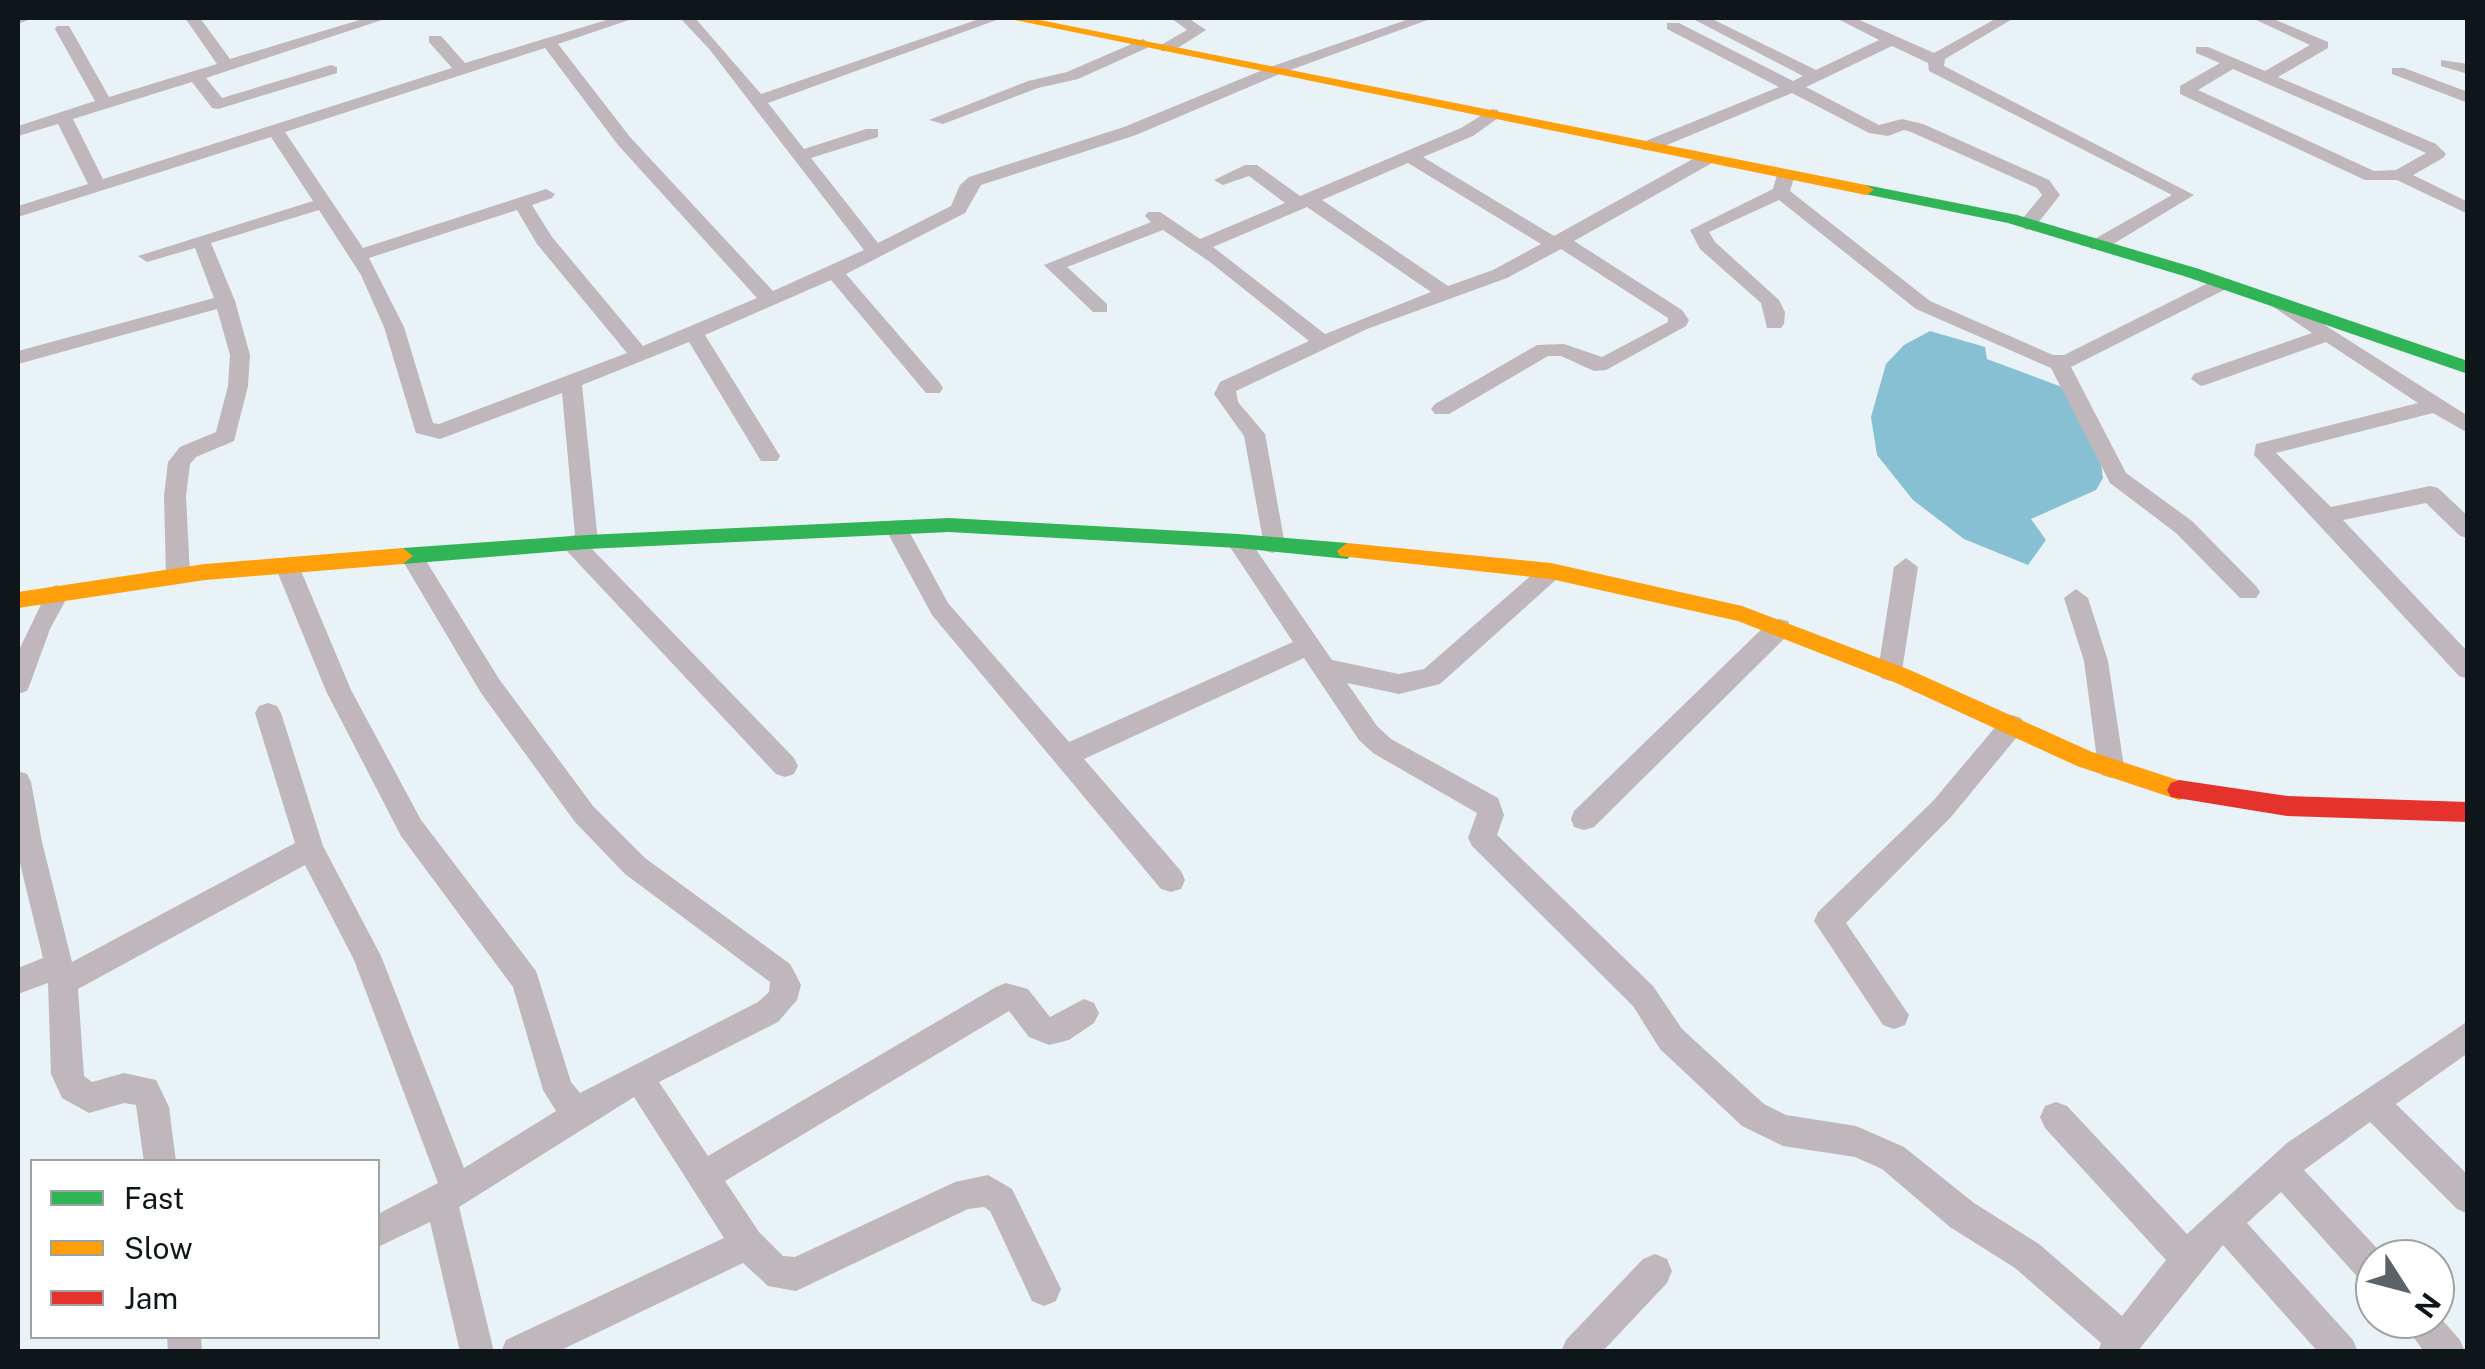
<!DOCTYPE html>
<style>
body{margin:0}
#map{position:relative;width:2485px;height:1369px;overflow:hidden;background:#e8f2f7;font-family:"Public Sans",sans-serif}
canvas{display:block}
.frame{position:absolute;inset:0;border:20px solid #0e161a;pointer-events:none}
.legend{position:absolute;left:30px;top:1159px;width:350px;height:180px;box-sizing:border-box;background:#fff;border:2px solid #9fa2a3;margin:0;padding:12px 18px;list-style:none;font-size:30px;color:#0e161a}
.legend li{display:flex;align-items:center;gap:20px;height:50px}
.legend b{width:50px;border:2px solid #9fa2a3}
.north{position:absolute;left:2355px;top:1239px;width:100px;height:100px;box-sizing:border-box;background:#fff;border:2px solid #9fa2a3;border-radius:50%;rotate:126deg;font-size:28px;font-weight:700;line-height:40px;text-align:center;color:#0e161a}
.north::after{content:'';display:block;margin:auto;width:35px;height:45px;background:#5a6367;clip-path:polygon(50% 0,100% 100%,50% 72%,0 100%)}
</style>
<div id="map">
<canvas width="2485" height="1369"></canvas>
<div class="frame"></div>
<ul class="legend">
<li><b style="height:12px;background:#30b455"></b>Fast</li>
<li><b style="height:12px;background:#ff9f0a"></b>Slow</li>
<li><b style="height:12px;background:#e5322d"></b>Jam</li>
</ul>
<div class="north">N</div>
</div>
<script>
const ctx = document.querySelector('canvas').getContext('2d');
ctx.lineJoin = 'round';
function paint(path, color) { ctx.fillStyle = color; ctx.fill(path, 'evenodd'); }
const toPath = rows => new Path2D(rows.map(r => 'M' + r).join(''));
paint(toPath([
 [1930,331,1985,347,1987,359,2062,387,2099,450,2103,478,2096,490,2031,519,2046,540,2028,565,1964,539,1913,500,1877,455,1871,417,1886,364,1904,345]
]), '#88c0d3');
paint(toPath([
 [18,18,33,18,18,24,18,18],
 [185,18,200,18,230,59,366,18,388,18,206,78,222,98,331,65,337,67,337,73,218,109,212,108,192,82,73,119,103,179,452,68,429,42,429,36,441,36,465,63,613,18,635,18,558,44,630,137,773,291,864,250,710,50,680,18,695,18,761,94,982,18,1002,18,768,103,804,149,866,129,878,129,878,137,811,158,878,243,951,206,960,185,969,177,1124,127,1270,67,1412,18,1433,18,1282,73,1136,135,981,185,965,213,846,274,940,383,943,388,940,393,926,393,831,280,705,335,780,456,777,461,761,461,689,342,582,385,598,542,592,549,794,758,798,766,794,774,785,777,776,774,565,549,562,543,565,537,575,535,562,393,440,439,416,433,384,327,361,275,319,210,211,243,235,301,250,355,248,386,234,441,196,457,190,464,186,496,190,576,186,582,170,582,166,576,164,496,168,462,180,447,216,432,228,386,230,355,217,309,18,364,18,351,214,298,195,248,147,262,138,256,313,201,271,137,18,217,18,206,88,184,58,124,18,136,18,126,95,101,55,29,57,26,69,26,109,97,217,64,185,18],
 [545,48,618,145,757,298,643,346,552,237,532,205,552,198,555,194,546,189,363,248,285,132,545,48],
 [517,210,537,244,627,353,439,424,433,423,404,327,369,258,517,210],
 [1171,18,1188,18,1206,30,1173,51,1161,51,1161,45,1187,30,1171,18],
 [1710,18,1816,70,1879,40,1836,18,1855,18,1934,53,1997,18,2014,18,1945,59,1944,66,2194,195,2105,249,2091,249,2091,241,2172,195,1929,71,1928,63,1892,46,1806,87,1879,125,1902,119,1923,124,2049,180,2060,195,2034,228,2027,230,2018,224,2042,195,2037,188,1911,132,1904,130,1888,136,1869,133,1792,93,1655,150,1643,150,1643,142,1779,87,1667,29,1667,23,1679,23,1793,81,1803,76,1693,19,1710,18],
 [2252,18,2271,18,2328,42,2328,48,2278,77,2436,144,2446,154,2443,158,2413,175,2468,202,2468,214,2397,180,2365,180,2180,94,2180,86,2220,63,2196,53,2196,47,2208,47,2265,71,2310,45,2252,18],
 [2233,69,2424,152,2426,153,2396,170,2374,171,2198,90,2233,69],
 [1143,39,1151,44,1149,47,1078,79,1038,88,943,124,929,120,1028,81,1067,72,1143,39],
 [2441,60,2468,64,2468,74,2441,66,2441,60],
 [2392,68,2404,68,2468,92,2468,103,2392,74,2392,68],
 [1492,109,1498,110,1498,118,1473,136,1423,157,1554,236,1700,155,1712,155,1712,163,1574,241,1682,310,1689,320,1686,326,1606,370,1594,371,1561,356,1548,356,1449,414,1435,414,1431,409,1435,404,1537,345,1564,344,1602,357,1668,322,1668,318,1561,249,1507,278,1367,329,1236,391,1238,402,1265,434,1285,545,1273,553,1265,551,1244,436,1214,394,1220,382,1309,341,1210,262,1163,230,1067,267,1107,304,1107,312,1093,312,1044,265,1151,222,1145,216,1148,212,1160,212,1200,239,1285,203,1249,176,1223,185,1214,180,1245,165,1257,165,1300,196,1461,128,1492,109],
 [1408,163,1541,244,1493,270,1448,286,1322,200,1408,163],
 [1307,207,1431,292,1325,334,1213,247,1307,207],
 [1786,170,1795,175,1790,191,1930,301,2053,355,2064,355,2216,279,2230,279,2230,287,2071,367,2126,473,2192,521,2256,586,2260,592,2256,598,2240,598,2176,533,2110,483,2051,368,1916,309,1779,200,1709,232,1715,242,1779,300,1785,312,1784,324,1781,328,1767,328,1761,303,1700,249,1690,230,1773,189,1777,175,1786,170],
 [2279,296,2468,416,2468,433,2433,413,2276,453,2331,507,2430,486,2438,488,2468,516,2468,538,2460,536,2426,503,2343,520,2468,652,2468,679,2459,676,2254,455,2256,444,2418,403,2326,342,2208,384,2201,386,2191,379,2194,374,2312,333,2272,306,2272,298,2279,296],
 [896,520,904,522,948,603,1069,742,1293,642,1230,547,1227,541,1230,535,1246,535,1332,660,1399,674,1424,669,1543,565,1559,565,1563,571,1559,577,1440,684,1399,694,1347,683,1377,726,1391,739,1498,798,1504,815,1497,835,1653,986,1682,1029,1764,1104,1786,1115,1856,1126,1904,1147,1974,1203,2039,1244,2122,1316,2166,1260,2045,1128,2040,1117,2045,1106,2056,1102,2067,1106,2187,1234,2287,1143,2468,1021,2468,1053,2396,1104,2468,1175,2468,1214,2457,1209,2370,1122,2304,1170,2387,1259,2375,1259,2375,1288,2363,1283,2281,1192,2247,1223,2353,1340,2358,1352,2318,1352,2223,1245,2137,1352,2098,1352,2101,1343,2015,1268,1950,1227,1882,1169,1855,1157,1783,1146,1742,1126,1660,1049,1633,1006,1472,846,1468,838,1477,813,1373,753,1359,740,1304,658,1084,759,1181,871,1185,880,1181,889,1171,892,1161,889,932,615,885,528,896,520],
 [412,549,420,551,499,679,593,806,645,858,790,964,796,975,801,985,797,1000,778,1022,659,1082,708,1156,996,987,1006,983,1028,989,1050,1017,1084,999,1094,1003,1099,1013,1094,1023,1069,1040,1049,1045,1029,1037,1009,1011,725,1181,759,1232,783,1256,795,1257,955,1182,988,1175,1012,1189,1061,1289,1056,1301,1044,1306,1032,1301,990,1211,984,1207,968,1209,796,1291,768,1286,743,1263,557,1352,501,1352,506,1340,724,1238,634,1097,459,1207,494,1352,460,1352,430,1222,378,1247,378,1214,438,1183,354,960,305,865,78,989,84,1076,92,1082,124,1073,156,1080,169,1107,176,1162,144,1162,136,1105,124,1103,89,1113,62,1098,51,1074,48,983,18,994,18,968,43,958,18,855,18,771,27,774,31,782,42,842,72,962,295,843,255,713,259,706,268,703,277,706,281,713,323,846,381,956,464,1168,556,1111,543,1090,513,987,401,836,326,691,275,566,287,557,299,566,351,690,421,820,536,971,571,1082,580,1093,758,1002,769,992,770,982,625,874,575,822,481,693,404,563,400,557,404,551,412,549],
 [1906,558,1918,567,1902,671,1899,678,1890,681,1881,678,1878,671,1894,567,1906,558],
 [57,585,69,594,50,629,30,684,27,691,18,694,18,652,49,588,57,585],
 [2076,589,2088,598,2108,661,2124,767,2120,775,2111,778,2102,775,2098,767,2084,661,2064,598,2076,589],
 [1779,619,1788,621,1791,628,1788,635,1594,827,1584,830,1574,827,1571,819,1574,811,1770,621,1779,619],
 [2012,715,2021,718,2025,725,2021,732,1951,817,1846,923,1909,1015,1905,1025,1894,1029,1883,1025,1814,921,1818,912,1933,801,2003,718,2012,715],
 [1655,1254,1667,1259,1672,1271,1667,1283,1602,1352,1561,1352,1566,1340,1643,1259,1655,1254],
 [2435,1312,2460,1340,2465,1352,2424,1352,2401,1319,2435,1319,2435,1312],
 [167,1336,201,1336,202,1352,168,1352,167,1336]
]), '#bfb7bc');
paint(toPath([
 [1866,185,2017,215,2199,269,2468,361,2468,374,2187,277,2008,223,1860,193,1858,190,1866,185],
 [949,518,1238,534,1347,543,1357,551,1347,559,1238,548,949,532,587,549,403,564,393,556,403,548,587,535,949,518]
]), '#30b455');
paint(toPath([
 [1005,18,1030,18,1866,185,1874,190,1866,195,1005,18],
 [1347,543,1551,563,1742,606,1910,670,2092,752,2187,783,2191,790,2187,797,2179,800,2077,766,1894,682,1738,621,1551,579,1340,556,1337,551,1347,543],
 [403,548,413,556,403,564,205,580,18,608,18,592,205,564,403,548]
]), '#ff9f0a');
paint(toPath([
 [2179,780,2287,796,2468,802,2468,822,2287,816,2171,797,2167,790,2171,783,2179,780]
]), '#e5322d');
</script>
